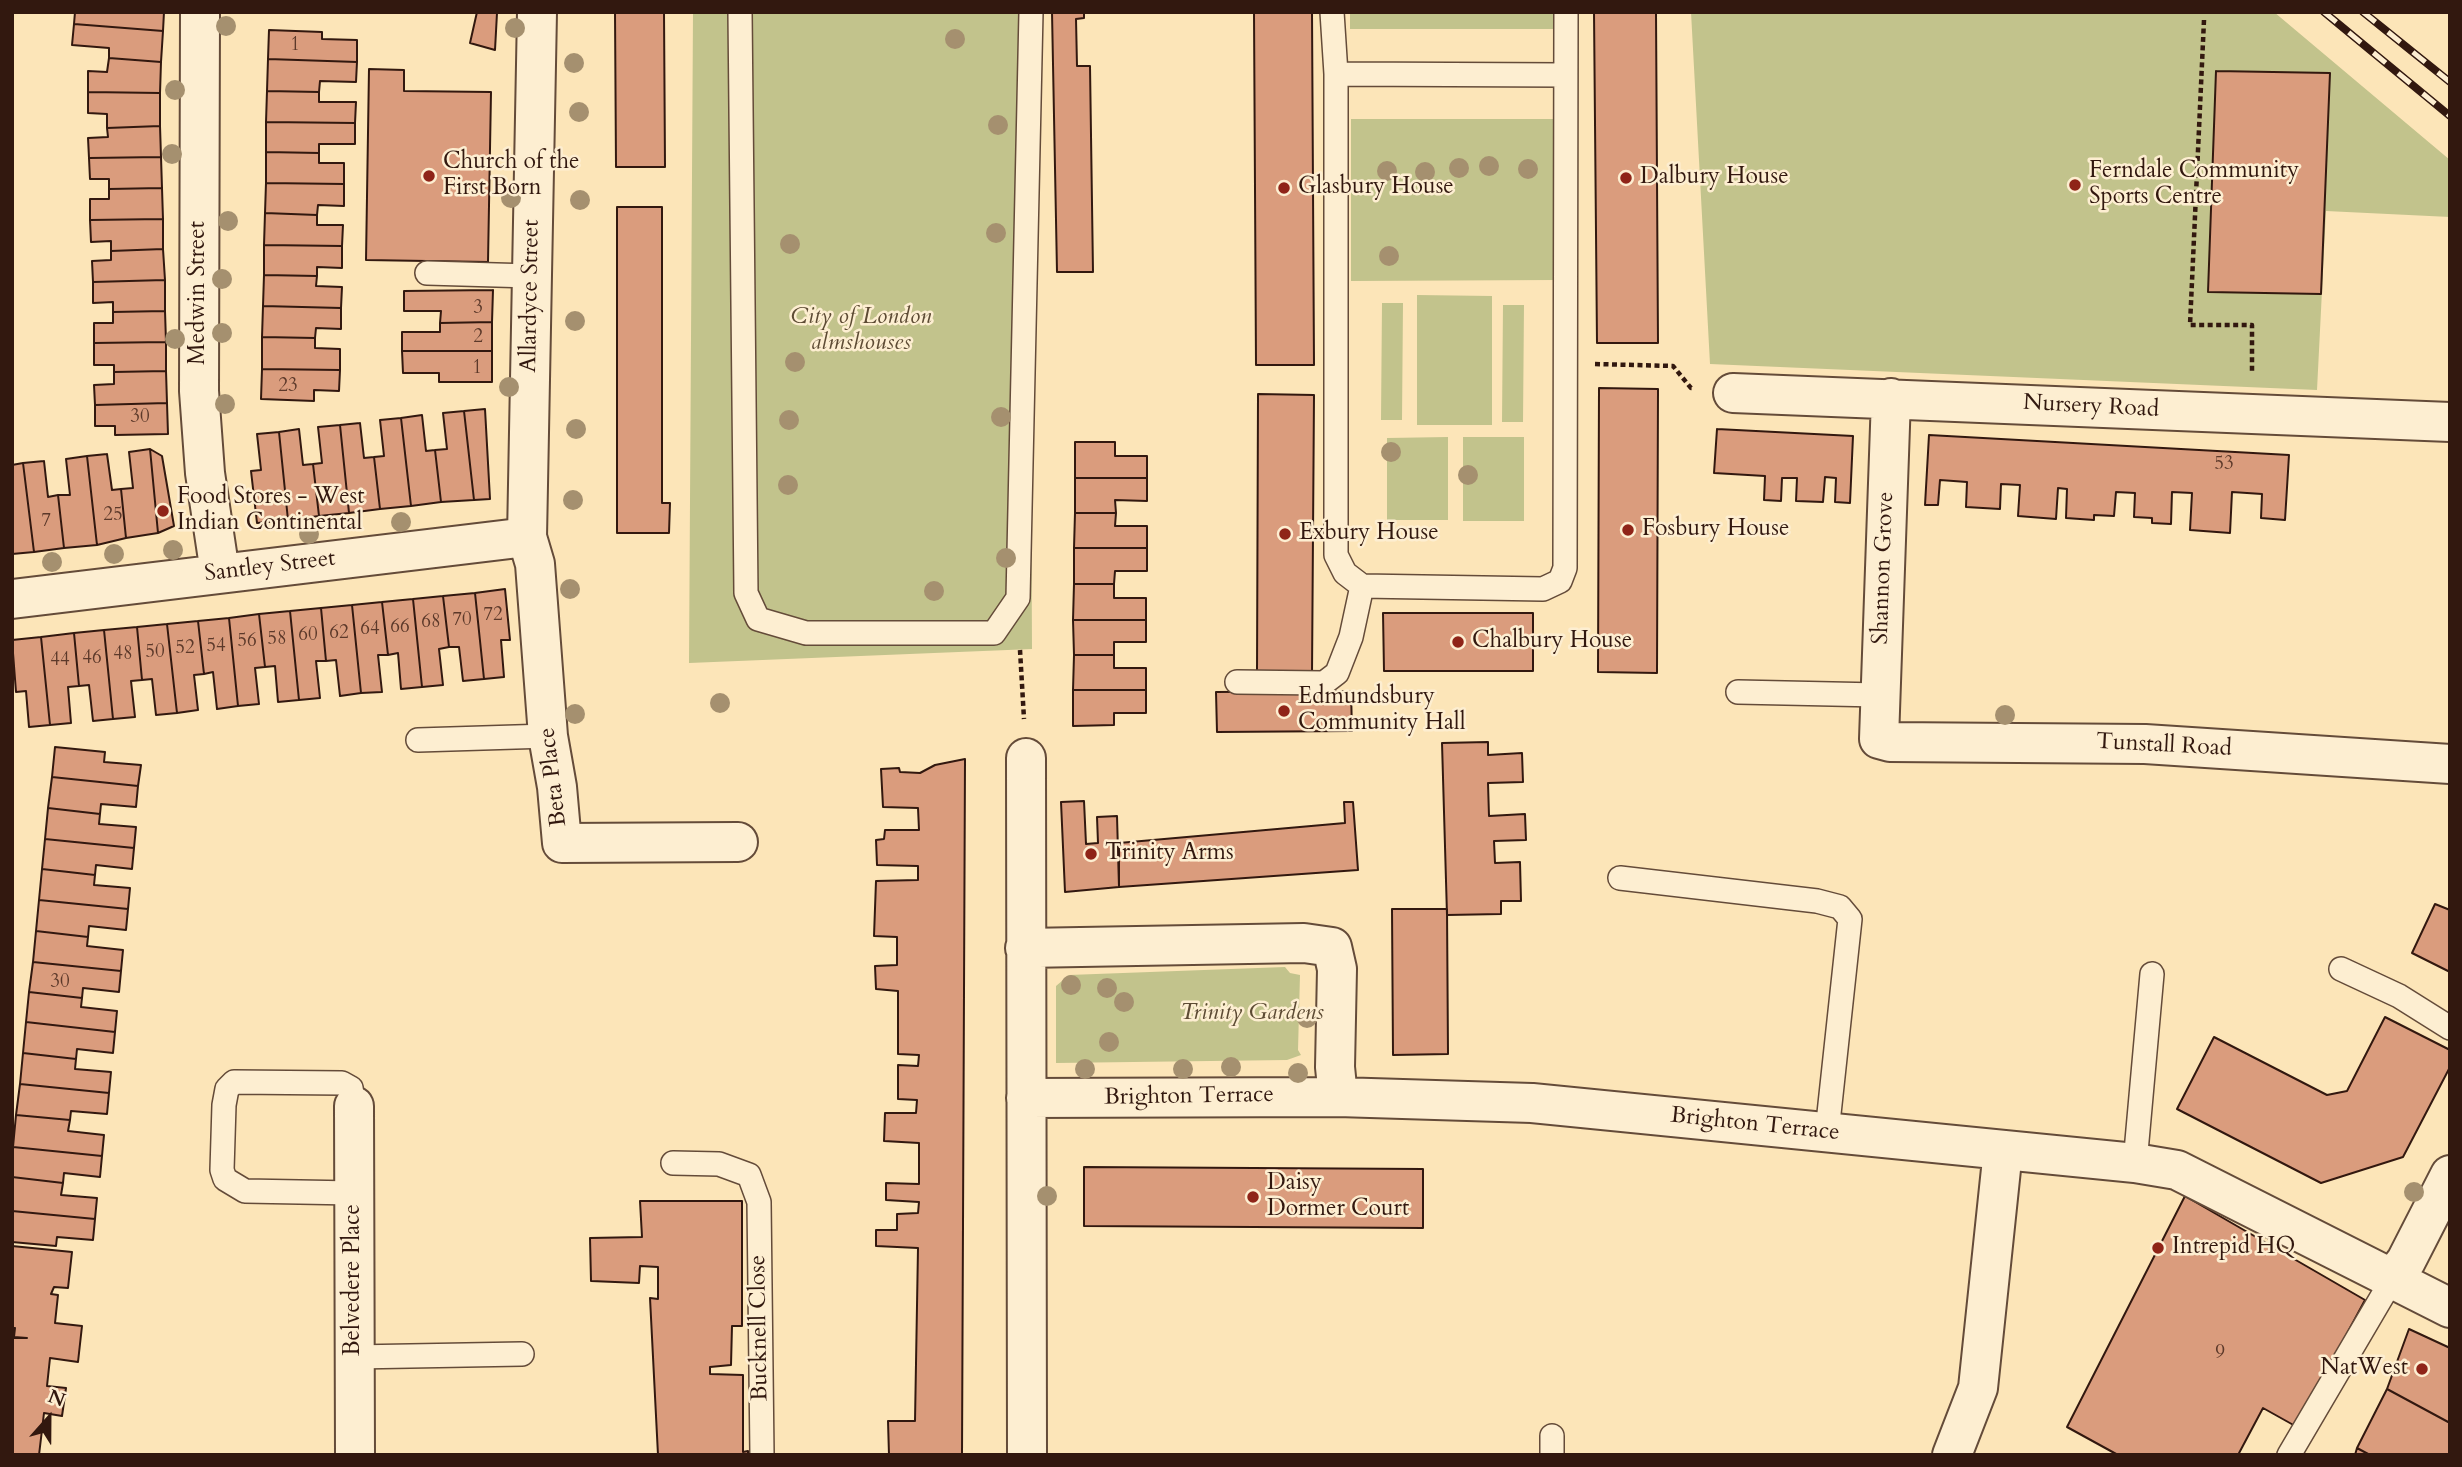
<!DOCTYPE html>
<style>
body{margin:0}
#map{position:relative;width:2462px;height:1467px;overflow:hidden;background:#fce5b8;font-family:Cardo,serif}
canvas{display:block}
.frame{position:absolute;inset:0;border:14px solid #32180f;pointer-events:none}
.north{position:absolute;left:14px;top:1383px;width:70px;height:70px;-webkit-text-stroke:5px #fdeed1;paint-order:stroke;rotate:21deg;font-size:19px;font-weight:700;line-height:28px;text-align:center;color:#32180f}
.north::after{content:'';display:block;margin:auto;width:24px;height:32px;background:#32180f;clip-path:polygon(50% 0,100% 100%,50% 72%,0 100%)}
</style>
<div id="map">
<canvas width="2462" height="1467"></canvas>
<div class="frame"></div>
<div class="north">N</div>
</div>
<script>
const ctx = document.querySelector('canvas').getContext('2d');
ctx.lineJoin = 'round';
function paint(path, color) { ctx.fillStyle = color; ctx.fill(path, 'evenodd'); }
const toPath = rows => new Path2D(rows.map(r => 'M' + r).join(''));
function trace(path, color, width, dash) { ctx.strokeStyle = color; ctx.lineWidth = width; ctx.lineCap = dash ? 'butt' : 'round'; ctx.setLineDash(dash || []); ctx.stroke(path); }
function write(font, color, halo, rows, align = 'center') {
  ctx.font = font + ' Cardo,serif'; ctx.lineWidth = 5; ctx.setLineDash([]); ctx.textBaseline = 'middle'; ctx.strokeStyle = halo; ctx.fillStyle = color; for (const [text, x, y, turn = 0] of rows) {
    ctx.save(); ctx.translate(x, y); ctx.rotate((+turn || 0) * Math.PI / 180); ctx.textAlign = isNaN(turn) ? turn : align; if (halo) ctx.strokeText(text, 0, 0); ctx.fillText(text, 0, 0); ctx.restore();
  }
}
paint(toPath([
 [693,12,1029,12,1032,649,689,663],
 [1350,12,1560,12,1560,29,1350,29],
 [1691,12,2274,12,2450,160,2450,217,2326,211,2317,390,1710,364],
 [1351,119,1556,119,1556,280,1351,281],
 [1417,295,1492,296,1492,425,1417,425],
 [1382,303,1403,303,1402,420,1381,420],
 [1503,305,1524,305,1523,422,1502,422],
 [1448,437,1448,520,1387,520,1387,438],
 [1463,437,1524,437,1524,521,1463,521],
 [1285,967,1290,973,1300,975,1298,1050,1301,1055,1287,1060,1056,1063,1056,986,1069,975]
]), '#c2c38c');
const building = toPath([
 [75,12,164,12,163,31,74,24,75,12],
 [477,12,497,13,495,50,470,43,477,12],
 [615,12,664,12,665,167,616,167,615,12],
 [1052,12,1084,12,1084,18,1076,19,1077,66,1090,66,1093,272,1057,272,1052,12],
 [1254,12,1312,12,1314,365,1256,365,1254,12],
 [1594,12,1656,12,1658,343,1597,343,1594,12],
 [74,24,163,31,161,62,109,58,109,48,72,45,74,24],
 [269,30,322,32,322,39,357,40,357,62,268,59,269,30],
 [109,58,161,62,160,93,88,92,88,71,107,72,109,58],
 [268,59,357,62,356,82,320,81,319,92,267,91,268,59],
 [369,69,404,70,404,91,491,92,488,262,366,260,369,69],
 [2216,71,2330,73,2321,294,2208,292,2216,71],
 [267,91,319,92,319,102,356,102,355,123,266,122,267,91],
 [88,92,160,93,160,126,107,128,107,114,88,113,88,92],
 [266,122,355,123,355,144,319,144,319,153,266,152,266,122],
 [160,126,161,157,89,158,88,138,108,137,107,128,160,126],
 [266,152,319,153,319,163,344,163,344,184,266,183,266,152],
 [161,157,162,188,109,189,109,179,90,179,89,158,161,157],
 [266,183,344,184,344,206,318,205,317,215,265,213,266,183],
 [162,188,163,219,90,220,90,199,109,199,109,189,162,188],
 [617,207,662,207,662,503,670,503,669,533,617,533,617,207],
 [265,213,317,215,317,225,343,225,342,246,264,245,265,213],
 [163,219,163,249,111,251,111,241,91,242,90,220,163,219],
 [264,245,342,246,342,268,317,267,317,276,264,275,264,245],
 [163,249,165,280,93,282,92,261,111,260,111,251,163,249],
 [264,275,317,276,316,286,342,287,341,308,263,306,264,275],
 [165,280,165,311,113,312,113,302,93,303,93,282,165,280],
 [493,290,492,322,440,323,441,311,404,311,404,291,493,290],
 [263,306,341,308,341,329,316,328,315,338,262,337,263,306],
 [165,311,166,342,94,343,94,323,113,323,113,312,165,311],
 [492,322,492,351,402,351,402,332,440,332,440,323,492,322],
 [262,337,315,338,315,348,340,349,340,370,262,369,262,337],
 [166,342,166,371,114,372,114,365,94,365,94,343,166,342],
 [402,351,492,351,492,382,439,382,439,373,403,373,402,351],
 [262,369,340,370,339,391,314,390,314,401,261,399,262,369],
 [166,371,167,403,95,405,94,385,114,384,114,372,166,371],
 [1599,388,1658,389,1657,673,1598,672,1599,388],
 [1258,394,1314,395,1312,674,1257,673,1258,394],
 [167,403,168,434,115,435,115,426,95,426,95,405,167,403],
 [485,409,490,499,474,500,464,411,485,409],
 [464,411,474,500,441,502,435,450,447,449,443,413,464,411],
 [422,415,426,451,435,450,441,502,411,506,401,418,422,415],
 [401,418,411,506,380,509,374,457,384,456,380,420,401,418],
 [360,423,364,458,374,457,380,509,349,513,340,425,360,423],
 [340,425,349,513,319,516,313,464,322,463,318,427,340,425],
 [299,429,303,465,313,464,319,516,288,520,279,432,299,429],
 [1717,429,1853,436,1850,503,1835,502,1836,478,1825,477,1823,502,1796,501,1797,478,1782,478,1781,501,1764,500,1765,476,1714,473,1717,429],
 [279,432,288,520,257,523,251,471,261,470,257,434,279,432],
 [1929,435,2289,455,2285,520,2261,518,2262,494,2232,492,2230,533,2190,530,2192,493,2172,492,2171,524,2152,523,2152,518,2134,517,2135,493,2116,492,2114,516,2094,515,2094,520,2066,518,2067,489,2058,488,2056,519,2018,516,2020,485,2001,484,2000,509,1966,507,1967,482,1940,480,1938,505,1925,505,1929,435],
 [1075,442,1115,442,1115,456,1147,456,1147,478,1075,478,1075,442],
 [150,449,162,456,174,526,158,533,150,449],
 [150,449,158,533,126,538,121,489,133,488,129,452,150,449],
 [107,454,112,490,121,489,126,538,97,545,87,456,107,454],
 [87,456,97,545,64,548,58,495,70,495,66,459,87,456],
 [44,461,48,497,58,495,64,548,34,552,23,463,44,461],
 [23,463,34,552,12,554,12,465,23,463],
 [1075,478,1147,478,1147,501,1115,500,1116,513,1075,513,1075,478],
 [1075,513,1116,513,1115,526,1147,526,1147,548,1074,548,1075,513],
 [1074,548,1147,548,1147,571,1115,571,1114,584,1074,584,1074,548],
 [1074,584,1114,584,1114,598,1146,598,1146,620,1073,620,1074,584],
 [505,589,510,640,501,640,504,677,484,679,475,593,505,589],
 [475,593,484,679,463,681,459,647,449,647,443,596,475,593],
 [443,596,449,647,439,649,443,685,422,687,413,599,443,596],
 [413,599,422,687,401,689,398,653,388,655,382,602,413,599],
 [382,602,388,655,378,655,382,692,361,693,352,605,382,602],
 [352,605,361,693,340,696,336,660,326,661,321,608,352,605],
 [321,608,326,661,316,661,320,698,299,700,290,611,321,608],
 [290,611,299,700,278,702,275,666,265,667,259,614,290,611],
 [1383,613,1533,613,1533,671,1384,671,1383,613],
 [259,614,265,667,255,668,259,704,238,706,229,618,259,614],
 [229,618,238,706,217,709,213,672,204,674,198,621,229,618],
 [1073,620,1146,620,1146,642,1114,642,1114,655,1074,655,1073,620],
 [198,621,204,674,194,675,198,710,177,713,167,624,198,621],
 [167,624,177,713,156,715,152,679,142,680,137,627,167,624],
 [137,627,142,680,131,681,135,717,113,719,104,630,137,627],
 [104,630,113,719,93,721,89,685,79,686,74,633,104,630],
 [74,633,79,686,68,687,71,723,50,725,41,637,74,633],
 [41,637,50,725,29,727,26,691,16,692,12,640,41,637],
 [1074,655,1114,655,1114,668,1146,668,1146,690,1073,690,1074,655],
 [1073,690,1146,690,1146,713,1114,713,1114,725,1073,726,1073,690],
 [1351,691,1352,731,1217,732,1216,692,1351,691],
 [1488,742,1488,755,1522,753,1523,782,1488,783,1489,816,1525,814,1526,840,1494,841,1495,863,1520,862,1521,901,1501,901,1501,914,1447,915,1442,743,1488,742],
 [55,747,105,752,104,762,141,765,138,786,52,777,55,747],
 [965,759,962,1455,889,1455,888,1421,915,1421,918,1248,876,1246,876,1230,897,1230,897,1214,918,1213,919,1202,886,1200,886,1183,919,1184,919,1143,884,1141,885,1113,916,1113,917,1100,898,1099,898,1065,918,1066,919,1055,898,1054,898,991,876,989,875,966,897,965,897,937,874,936,876,881,918,880,918,866,877,865,876,840,884,839,885,830,919,830,918,808,883,807,881,769,899,768,900,772,920,773,935,765,965,759],
 [52,777,138,786,136,807,101,804,100,814,48,808,52,777],
 [1084,801,1086,844,1098,843,1097,817,1117,816,1119,887,1065,892,1061,802,1084,801],
 [1344,802,1353,802,1358,870,1119,887,1119,843,1345,823,1344,802],
 [48,808,100,814,99,824,136,827,134,848,45,839,48,808],
 [45,839,134,848,132,869,96,865,95,875,42,869,45,839],
 [42,869,95,875,94,885,130,888,128,909,39,900,42,869],
 [39,900,128,909,126,930,89,926,88,937,36,931,39,900],
 [2435,904,2450,910,2450,972,2412,953,2435,904],
 [1392,909,1447,909,1448,1054,1393,1055,1392,909],
 [36,931,88,937,87,946,123,950,121,971,33,962,36,931],
 [33,962,121,971,119,992,83,988,82,998,29,992,33,962],
 [29,992,82,998,81,1007,117,1011,115,1032,26,1022,29,992],
 [2385,1017,2450,1050,2450,1067,2403,1157,2321,1183,2177,1109,2214,1037,2327,1095,2347,1091,2385,1017],
 [26,1022,115,1032,113,1053,77,1049,76,1059,23,1053,26,1022],
 [23,1053,76,1059,75,1069,111,1072,109,1093,20,1084,23,1053],
 [20,1084,109,1093,107,1114,71,1111,70,1120,16,1115,20,1084],
 [16,1115,70,1120,68,1131,104,1135,102,1156,13,1147,16,1115],
 [13,1147,102,1156,100,1177,64,1173,63,1183,12,1177,13,1147],
 [1084,1167,1423,1169,1423,1228,1084,1226,1084,1167],
 [12,1177,63,1183,61,1195,97,1198,95,1219,12,1211,12,1177],
 [2185,1196,2365,1300,2297,1427,2263,1408,2238,1455,2118,1455,2067,1427,2185,1196],
 [640,1201,742,1201,742,1326,732,1326,731,1365,710,1367,710,1374,743,1375,743,1452,748,1451,748,1455,658,1455,650,1298,658,1299,658,1267,640,1266,639,1283,591,1281,590,1238,642,1237,640,1201],
 [12,1211,95,1219,93,1240,57,1237,56,1246,12,1242,12,1211],
 [12,1246,72,1252,68,1288,54,1287,51,1294,58,1295,55,1323,82,1326,78,1362,50,1358,47,1386,66,1388,62,1416,44,1413,39,1455,12,1455,12,1338,27,1338,14,1337,15,1328,12,1328,12,1246],
 [2409,1329,2450,1348,2450,1423,2387,1389,2409,1329],
 [2387,1389,2450,1423,2450,1455,2370,1455,2357,1448,2387,1389],
 [2357,1448,2370,1455,2355,1455,2357,1448]
]);
paint(building, '#da9c7d');
trace(building, '#32180f', 2);
const lane = toPath([
 [740,12,746,593,758,619,806,633,994,633,1018,598,1031,12],
 [1332,12,1336,74,1336,555,1345,573,1362,586,1543,589,1560,581,1565,568,1566,12],
 [1336,74,1565,75],
 [427,273,531,276],
 [1237,682,1324,683,1337,673,1351,637,1362,586],
 [1738,692,1879,695],
 [418,740,548,736],
 [1620,878,1817,901,1840,907,1850,919,1827,1132],
 [2341,969,2399,996,2450,1028],
 [354,1106,351,1088,342,1083,234,1082,227,1089,224,1105,222,1170,225,1179,245,1191,354,1193],
 [673,1163,719,1164,749,1175,759,1202,762,1455],
 [2135,1163,2152,974],
 [354,1357,522,1354],
 [1552,1436,1552,1455],
 [2289,1455,2393,1278]
]);
const street = toPath([
 [200,12,199,391,205,473,220,573],
 [537,12,527,537,535,564,548,736,557,787,562,843,738,842],
 [1733,393,2450,422],
 [1891,398,1879,739,1890,742,2145,744,2450,764],
 [12,599,527,537],
 [1026,758,1027,1455],
 [1025,948,1304,943,1332,947,1337,969,1335,1067,1338,1097],
 [1026,1098,1338,1097,1532,1103,2135,1163,2177,1170,2450,1308],
 [354,1106,355,1455],
 [2393,1278,2406,1261,2450,1175],
 [1952,1455,1978,1388,2003,1150]
]);
trace(lane, '#644b39', 26);
trace(street, '#644b39', 42);
trace(toPath([
 [2204,20,2190,325,2252,325,2252,374],
 [1595,364,1673,366,1691,388,1695,388],
 [1020,650,1024,719]
]), '#32180f', 4.5, [5, 3.5]);
trace(lane, '#fdeed1', 23);
trace(street, '#fdeed1', 38);
const rail = toPath([
 [2324,12,2450,116],
 [2363,12,2450,82]
]);
trace(rail, '#32180f', 8);
trace(rail, '#fdeed1', 5, [16]);
ctx.fillStyle = '#a5906f';
for (const [x, y] of [
 [226,26],
 [515,28],
 [955,39],
 [574,63],
 [175,90],
 [579,112],
 [998,125],
 [172,154],
 [1489,166],
 [1459,168],
 [1528,169],
 [1387,171],
 [1425,172],
 [511,198],
 [580,200],
 [228,221],
 [996,233],
 [790,244],
 [1389,256],
 [222,279],
 [575,321],
 [222,333],
 [175,339],
 [795,362],
 [509,387],
 [225,404],
 [1001,417],
 [789,420],
 [576,429],
 [1391,452],
 [1468,475],
 [788,485],
 [573,500],
 [401,522],
 [309,534],
 [173,550],
 [114,554],
 [1006,558],
 [52,562],
 [570,589],
 [934,591],
 [720,703],
 [575,714],
 [2005,715],
 [1071,985],
 [1107,988],
 [1124,1002],
 [1307,1018],
 [1109,1042],
 [1231,1067],
 [1085,1069],
 [1183,1069],
 [1298,1073],
 [2414,1192],
 [1047,1196]
]) { ctx.beginPath(); ctx.arc(x, y, 10, 0, 2 * Math.PI); ctx.fill(); }
for (const [x, y, r, color] of [
 [429,176,7,"#8f2418"],
 [1626,178,7,"#8f2418"],
 [2075,185,7,"#8f2418"],
 [1284,188,7,"#8f2418"],
 [163,511,7,"#8f2418"],
 [1628,530,7,"#8f2418"],
 [1285,534,7,"#8f2418"],
 [1458,642,7,"#8f2418"],
 [1284,711,7,"#8f2418"],
 [1091,854,7,"#8f2418"],
 [1253,1197,7,"#8f2418"],
 [2158,1248,7,"#8f2418"],
 [2422,1369,7,"#8f2418"]
]) { const dot = new Path2D(); dot.arc(x, y, r, 0, 2 * Math.PI); ctx.fillStyle = color; ctx.fill(dot); trace(dot, '#fdeed1', 2.5); }
write('19px', '#5c392a', null, [
 ["1",295,46],
 ["3",478,309],
 ["2",478,338],
 ["1",477,369],
 ["23",288,387],
 ["30",140,418],
 ["53",2224,465],
 ["25",113,516],
 ["7",46,522],
 ["72",493,616],
 ["70",462,621],
 ["68",431,623],
 ["66",400,628],
 ["64",370,630],
 ["62",339,634],
 ["60",308,636],
 ["58",277,640],
 ["56",247,642],
 ["54",216,647],
 ["52",185,649],
 ["50",155,653],
 ["48",123,655],
 ["46",92,659],
 ["44",60,661],
 ["30",60,983],
 ["9",2220,1354]
]);
write('23px', '#32180f', '#fdeed1', [
 ["Church of the",443,163],
 ["First Born",443,189],
 ["Ferndale Community",2089,172],
 ["Sports Centre",2089,198],
 ["Dalbury House",1640,178],
 ["Glasbury House",1298,188],
 ["Food Stores - West",177,498],
 ["Indian Continental",177,524],
 ["Fosbury House",1642,530],
 ["Exbury House",1299,534],
 ["Chalbury House",1472,642],
 ["Edmundsbury",1298,698],
 ["Community Hall",1298,724],
 ["Trinity Arms",1105,854],
 ["Daisy",1267,1184],
 ["Dormer Court",1267,1210],
 ["Intrepid HQ",2172,1248],
 ["NatWest",2408,1369,"right"]
], 'left');
write('23px', '#32180f', '#fdeed1', [
 ["Medwin Street",199,293,-90],
 ["Allardyce Street",531,296,-89],
 ["Nursery Road",2091,407,3],
 ["Santley Street",270,567,-7],
 ["Shannon Grove",1884,568,-88],
 ["Tunstall Road",2164,746,3],
 ["Beta Place",554,777,-97],
 ["Brighton Terrace",1189,1097,-1],
 ["Brighton Terrace",1755,1125,6],
 ["Belvedere Place",354,1280,-90],
 ["Bucknell Close",760,1328,-91]
]);
write('italic 23px', '#5d4b34', '#fdeed1', [
 ["City of London",861,318],
 ["almshouses",861,344],
 ["Trinity Gardens",1252,1014]
]);
</script>
